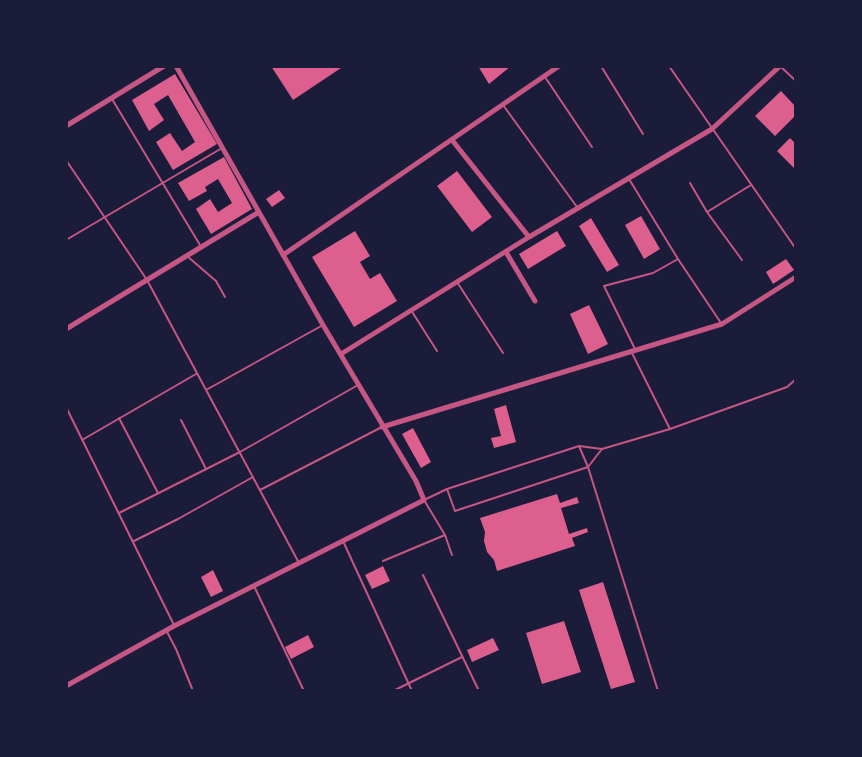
<!DOCTYPE html>
<style>
body{margin:0}
#map{position:relative;width:862px;height:757px;overflow:hidden;background:#1b1b3a;font-family:"Fira Sans",sans-serif}
canvas{display:block}
.frame{position:absolute;inset:0;border:68px solid #1b1b3a;pointer-events:none}
</style>
<div id="map">
<canvas width="862" height="757"></canvas>
<div class="frame"></div>
</div>
<script>
const ctx = document.querySelector('canvas').getContext('2d');
ctx.lineJoin = 'round';
function paint(path, color) { ctx.fillStyle = color; ctx.fill(path, 'evenodd'); }
const toPath = rows => new Path2D(rows.map(r => 'M' + r).join(''));
function trace(path, color, width, dash) { ctx.strokeStyle = color; ctx.lineWidth = width; ctx.lineCap = dash ? 'butt' : 'round'; ctx.setLineDash(dash || []); ctx.stroke(path); }
paint(toPath([
 [271,66,344,66,293,100],
 [478,66,511,66,489,84],
 [175,74,217,144,173,170,156,142,170,133,182,151,195,142,168,95,154,104,164,120,149,131,132,100],
 [781,91,796,107,796,115,775,136,755,116],
 [790,138,796,144,796,170,777,151],
 [224,157,252,209,211,234,196,209,210,199,218,212,232,203,218,179,205,187,207,191,189,201,178,183],
 [457,171,492,217,472,232,437,186],
 [279,190,285,198,272,207,266,199],
 [641,216,660,249,644,259,625,225],
 [591,218,619,265,607,272,579,226],
 [355,231,370,256,360,262,370,279,380,273,397,301,354,327,312,257],
 [557,231,566,246,528,269,519,254],
 [786,259,794,270,773,284,766,272],
 [589,305,608,344,588,354,570,314],
 [506,405,516,442,494,448,491,438,501,436,494,409],
 [413,428,431,462,421,468,402,434],
 [557,494,560,503,577,497,579,503,561,508,569,534,587,528,588,532,572,538,575,546,497,571,494,560,487,552,484,541,485,532,480,518],
 [383,566,390,581,372,589,365,575],
 [213,570,223,591,211,597,201,577],
 [603,582,635,682,611,689,579,590],
 [564,621,581,672,542,684,526,633],
 [308,635,314,647,291,659,285,647],
 [493,638,499,650,472,662,467,650]
]), '#dd5f8e');
trace(toPath([
 [601,66,643,134],
 [669,66,796,249],
 [780,66,796,81],
 [545,77,592,147],
 [112,99,200,245],
 [503,105,577,207],
 [66,160,147,280,299,563],
 [629,179,678,259,721,323],
 [690,183,707,212],
 [66,240,222,148],
 [187,256,216,281,225,297],
 [742,260,707,212,751,185],
 [457,282,503,353],
 [411,310,437,351],
 [635,349,604,286,653,273,678,259],
 [206,390,323,325],
 [66,407,174,625],
 [119,418,158,493],
 [181,420,206,469],
 [670,429,787,387,796,379],
 [82,440,196,374],
 [579,446,588,467,658,691],
 [602,449,588,467,455,511,447,489,579,446,602,449,670,429,631,351],
 [447,489,424,500,445,535,452,555],
 [260,490,380,428],
 [119,513,240,452,358,385],
 [134,541,178,519,253,477],
 [343,541,412,691],
 [383,561,445,535],
 [423,575,479,691],
 [254,586,304,691],
 [166,630,176,649,193,691],
 [393,691,462,657]
]), '#c65784', 2);
trace(toPath([
 [66,126,164,66],
 [452,140,529,237],
 [506,252,535,301],
 [283,255,559,66],
 [66,329,259,212],
 [341,354,529,237,712,129,780,66],
 [382,427,722,324,796,277],
 [66,686,174,626,424,500,416,481,323,325,176,66]
]), '#c65784', 5);
</script>
